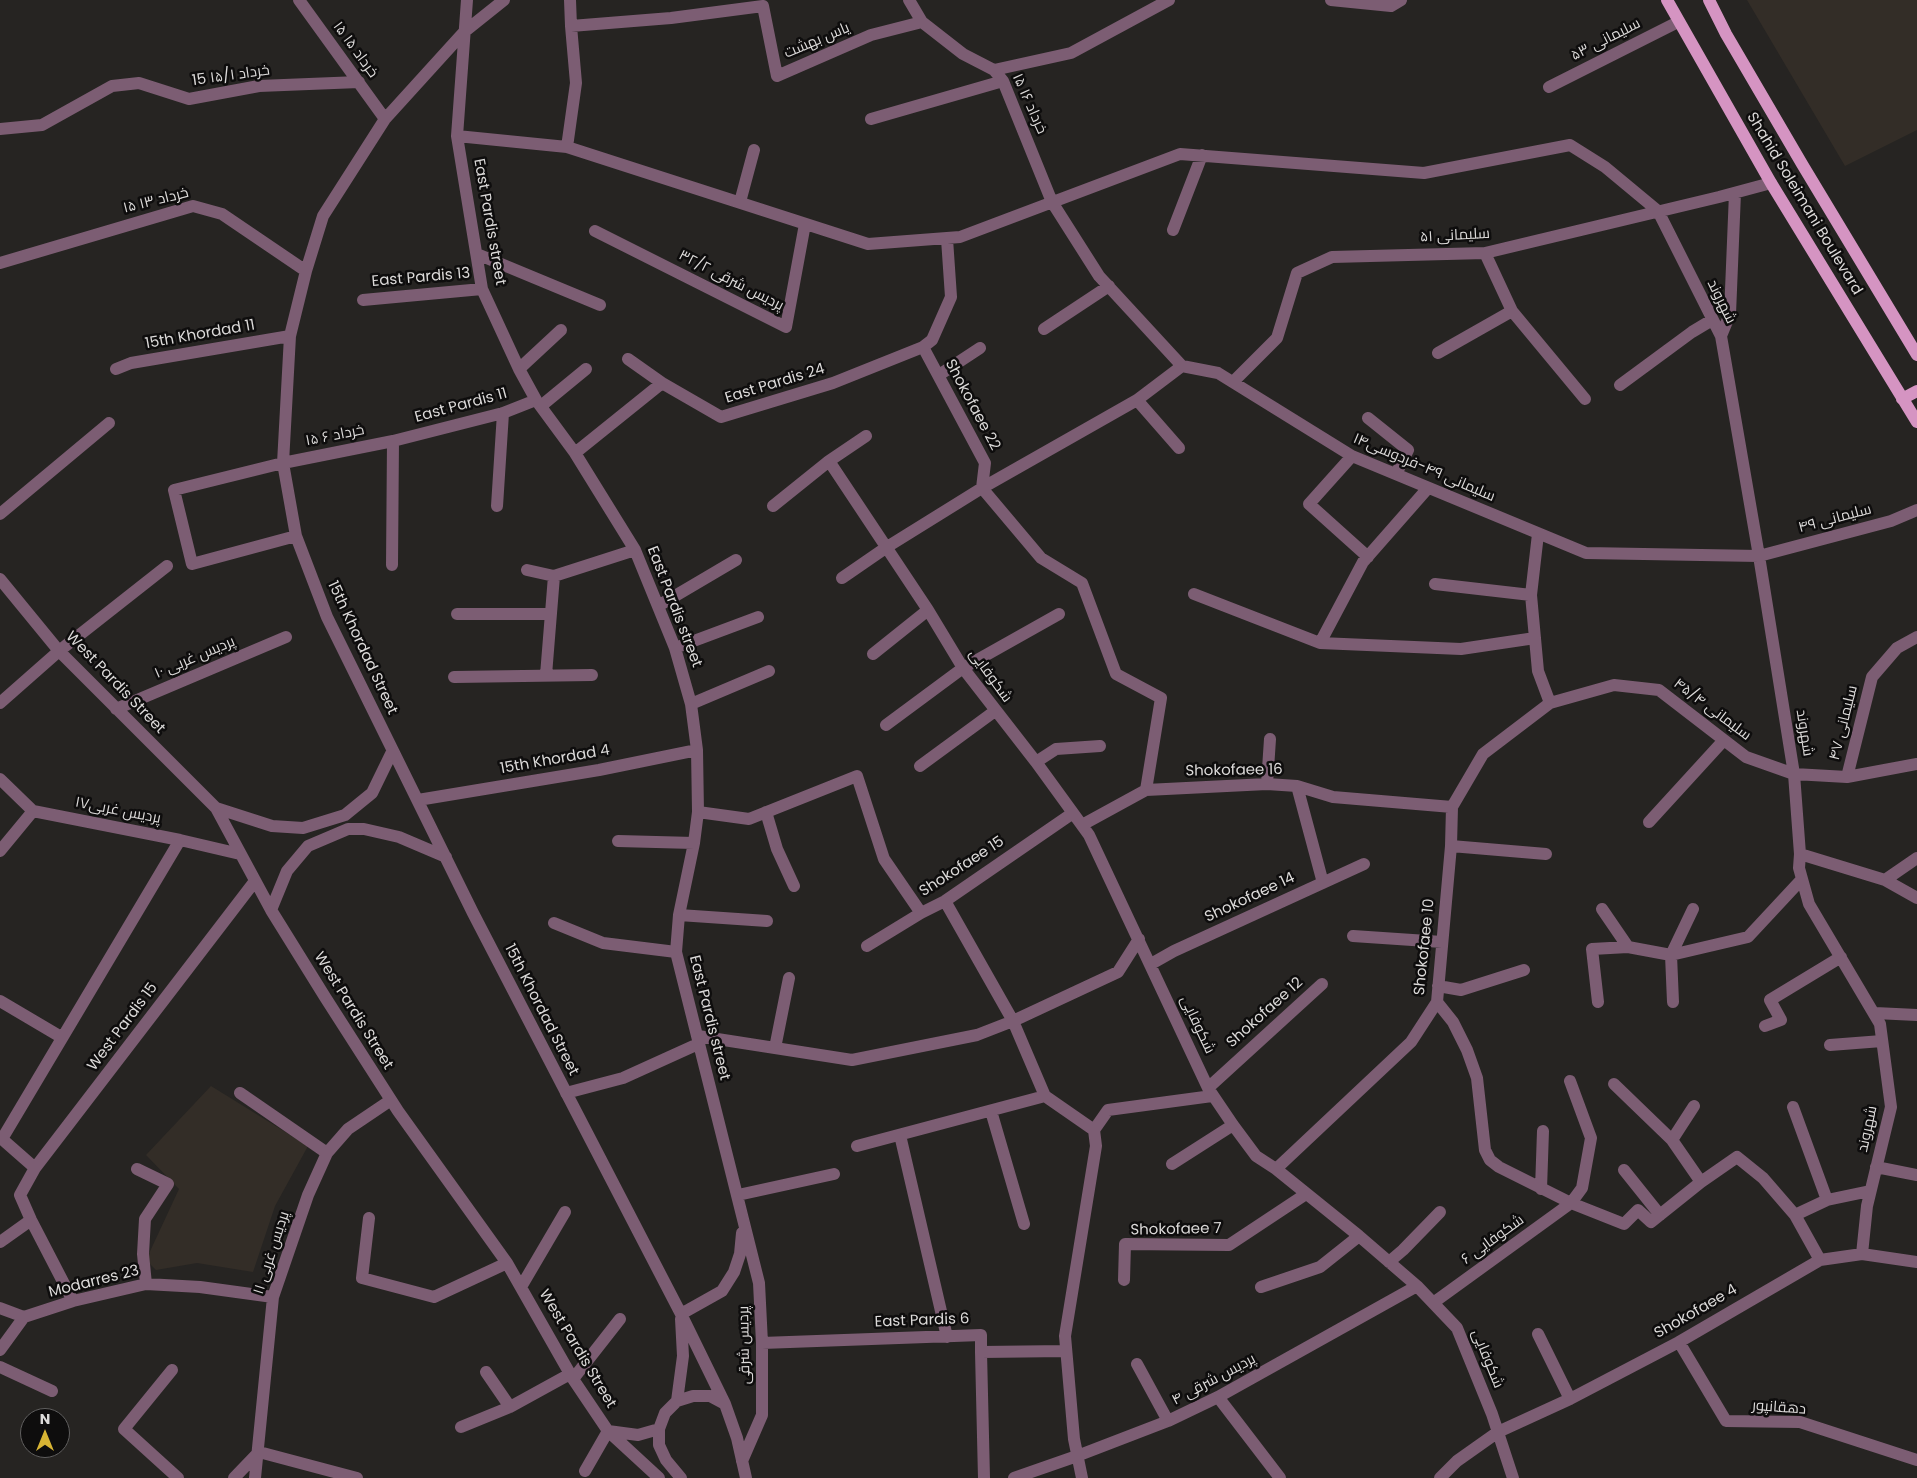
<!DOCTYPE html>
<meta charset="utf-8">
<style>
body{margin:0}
#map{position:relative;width:1917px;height:1478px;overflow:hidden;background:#262422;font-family:Poppins,sans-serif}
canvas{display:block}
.north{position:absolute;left:20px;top:1408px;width:50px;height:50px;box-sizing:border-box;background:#0e0d0d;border:1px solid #605f5f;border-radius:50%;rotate:0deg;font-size:14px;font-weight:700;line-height:20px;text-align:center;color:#dcdad9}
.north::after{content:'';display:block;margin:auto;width:18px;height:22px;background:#d7b434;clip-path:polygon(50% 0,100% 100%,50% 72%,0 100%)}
</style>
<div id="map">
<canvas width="1917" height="1478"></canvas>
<div class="north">N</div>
</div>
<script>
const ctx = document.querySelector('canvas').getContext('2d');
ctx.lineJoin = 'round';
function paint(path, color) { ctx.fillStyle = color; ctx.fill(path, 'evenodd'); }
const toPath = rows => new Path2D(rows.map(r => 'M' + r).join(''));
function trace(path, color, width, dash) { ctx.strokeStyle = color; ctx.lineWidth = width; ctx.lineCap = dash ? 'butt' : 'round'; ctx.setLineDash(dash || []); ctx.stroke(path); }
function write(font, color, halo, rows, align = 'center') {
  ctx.font = font + ' Poppins,Cairo,sans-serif'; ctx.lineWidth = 5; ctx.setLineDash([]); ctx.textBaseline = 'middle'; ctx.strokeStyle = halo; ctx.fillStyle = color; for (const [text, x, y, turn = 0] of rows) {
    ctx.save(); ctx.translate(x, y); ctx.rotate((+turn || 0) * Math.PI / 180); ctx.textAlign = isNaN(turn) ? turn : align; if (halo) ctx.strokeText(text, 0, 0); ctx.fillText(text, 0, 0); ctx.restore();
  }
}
paint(toPath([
 [1747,0,1917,0,1917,130,1845,166],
 [211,1086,308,1146,275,1206,253,1272,197,1263,156,1270,146,1260,179,1189,146,1155]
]), '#332d27');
trace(toPath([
 [299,0,385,119],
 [467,0,457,136,482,289,519,369,536,400,575,453,635,550,675,648,691,704,697,750,698,812,694,843,679,915,676,952,759,1283,762,1343,762,1415,742,1461],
 [504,0,464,32,385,119,323,216,306,271,290,336,283,463,296,536,327,617,473,913,681,1314,725,1404],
 [909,0,922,22,963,54,994,70,1003,81,1052,202,1099,276,1182,366,1218,373,1352,456,1586,553,1759,556,1891,521,1917,510],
 [1331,0,1391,6,1401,0],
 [571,26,671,18,763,6,777,76,871,35,922,22],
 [994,70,1071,53,1169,0],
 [1549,87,1678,22],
 [871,119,1003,81],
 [0,129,42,125,112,86,139,83,189,99,259,86,359,82],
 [457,136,567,147,868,244,960,237,1180,154,1424,173,1570,145,1605,167,1658,211,1721,336,1759,556,1794,774,1800,854,1799,868,1809,904,1880,1024,1891,1107,1867,1206,1862,1254],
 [567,147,576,83,571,26,570,0],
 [740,202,754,150],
 [1173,230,1202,155],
 [595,231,786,327,805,224],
 [1485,253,1512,311,1585,399],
 [477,254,600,305],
 [0,263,193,206,222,214,306,271],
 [363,300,482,289],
 [1044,329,1109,286],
 [1721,336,1730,314,1735,193],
 [1438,353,1512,311],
 [628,359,662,383],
 [116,369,131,363,290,336],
 [519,369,561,330],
 [939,375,980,348],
 [1233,382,1277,338,1297,273,1332,257,1485,253,1719,197,1771,183],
 [1620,385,1692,332,1712,320],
 [1137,400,1179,448],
 [541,406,586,369],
 [1368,418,1408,450,1396,474],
 [575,453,662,383,721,417,833,383,923,347,932,340,951,297,947,239],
 [1352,456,1309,504,1368,557],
 [829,461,928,610,963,668,1036,762,1089,835,1208,1088,1233,1125,1256,1156,1276,1169,1359,1236,1417,1286,1457,1328,1492,1414,1513,1478],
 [497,506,503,413],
 [773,506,829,461,866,436],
 [0,514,109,423],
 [1538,534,1531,595,1538,671,1550,703],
 [296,536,192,564,174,490,283,463,393,441,503,413,536,400],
 [392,565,393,441],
 [527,570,554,576,635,550],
 [842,578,887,547,982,488,985,463,923,347],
 [0,579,59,651,216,808,271,910,325,997,398,1111,507,1263,573,1379,608,1431,659,1478],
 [1435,584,1531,595],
 [1194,594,1320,643,1461,649,1535,638],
 [658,606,736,560],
 [457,614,551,614],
 [1320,643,1363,562,1428,488],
 [675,648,758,617],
 [873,654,928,610],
 [546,675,554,576],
 [454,677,592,675],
 [0,703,59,651,167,566],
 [691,704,769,671],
 [116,709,286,637],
 [886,725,963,668,1059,614],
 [1036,762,1056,749,1100,746],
 [920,766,995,711],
 [1847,777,1872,677,1897,648,1917,637],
 [0,779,33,811,180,840,240,854],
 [1267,784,1270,739],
 [1297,786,1323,883],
 [1146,790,1161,698,1116,674,1082,583,1041,558,982,488,1137,400,1182,366],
 [418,800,599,770,697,750],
 [216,808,272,826,303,828,345,815,372,793,392,752],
 [698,812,749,819,857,776,884,859,921,913],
 [766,812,777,849,794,886],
 [1649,822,1724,740],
 [1082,825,1146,790,1267,784,1297,786,1333,797,1452,807],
 [618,841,694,843],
 [1451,846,1546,854],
 [0,851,33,811],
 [1800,854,1885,880,1917,898],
 [1885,880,1917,858],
 [945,901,1013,1021,1045,1096,1094,1130,1096,1146,1065,1336,1074,1439,1082,1478],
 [1602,909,1628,947],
 [271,910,287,871,308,846,348,829,364,829,399,837,446,857],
 [679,915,767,921],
 [554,923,603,943,676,952],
 [1353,936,1442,942],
 [867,946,921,913,945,901,1073,813],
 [1151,964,1174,951,1364,864],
 [1438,986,1461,990,1524,970],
 [0,1001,61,1037],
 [1437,1002,1453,1022,1467,1050,1477,1078,1485,1150,1490,1160,1499,1167,1571,1203,1624,1224,1638,1210,1651,1222,1701,1182,1737,1157,1763,1178,1795,1215,1820,1260],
 [1598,1002,1592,949,1628,947,1671,955,1748,937,1802,879],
 [1673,1002,1671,955,1693,909],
 [1875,1013,1917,1015],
 [1765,1026,1781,1020,1770,1000,1841,957],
 [698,1036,852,1060,977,1035,1013,1021,1118,972,1139,939],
 [1830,1045,1882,1041],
 [775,1048,789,978],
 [1614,1084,1672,1140,1701,1182],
 [1208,1088,1322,984],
 [240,1093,327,1153],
 [566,1093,623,1078,698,1044],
 [1793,1107,1827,1200],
 [991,1111,1024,1224],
 [1094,1130,1108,1110,1212,1096],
 [900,1135,947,1337],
 [1672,1140,1694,1106],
 [857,1146,1045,1096],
 [1172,1164,1233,1125],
 [1876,1167,1917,1175],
 [35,1168,2,1139,180,840],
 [137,1169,168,1184,145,1219,143,1254,146,1284],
 [1276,1169,1411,1042,1437,1002,1451,846,1452,807,1483,754,1550,703,1614,685,1659,690,1746,757,1794,774,1847,777,1917,764],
 [1624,1170,1660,1215],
 [1541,1189,1543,1131],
 [738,1195,834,1174],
 [1795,1215,1827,1200,1870,1191],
 [369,1218,362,1278,434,1297,507,1263],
 [0,1242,31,1220],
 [1389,1262,1403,1250,1440,1212],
 [1124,1280,1125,1244,1229,1245,1306,1194],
 [521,1287,565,1212],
 [1261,1287,1320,1267,1359,1236],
 [73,1301,31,1220,20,1195,35,1168,255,881],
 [1433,1303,1571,1203,1582,1188,1591,1138,1570,1081],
 [0,1308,24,1317],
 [681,1314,722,1291,734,1272,740,1254,742,1233],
 [1538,1334,1570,1399],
 [1679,1342,1726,1421,1800,1422,1917,1460],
 [762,1343,981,1335,981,1352,1066,1351],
 [0,1350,24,1317,73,1301,146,1284,200,1287,273,1297],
 [981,1352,984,1478],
 [1137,1364,1168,1421],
 [0,1367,52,1391],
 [172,1370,124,1429,178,1478],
 [486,1372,510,1407],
 [573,1379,620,1319],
 [1218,1397,1280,1478],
 [677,1401,683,1356,681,1319],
 [461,1427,510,1407,570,1374],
 [259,1452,357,1478],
 [585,1471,608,1431,638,1435,659,1429],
 [234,1478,259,1452],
 [255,1478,273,1297,308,1195,327,1153,348,1129,391,1100],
 [681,1478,666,1460,659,1445,659,1429,665,1413,677,1401,693,1396,710,1396,725,1404,737,1438,746,1478],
 [1014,1478,1077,1456,1168,1421,1218,1397,1417,1286],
 [1440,1478,1457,1461,1498,1432,1570,1399,1679,1342,1820,1260,1862,1254,1917,1262]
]), '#7c5d73', 12);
trace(toPath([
 [1667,0,1771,183,1917,422],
 [1709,0,1726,34,1802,164,1917,355],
 [1902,399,1917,391]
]), '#d594c2', 12);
write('15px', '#dcdad9', '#0e0d0d', [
 ["سلیمانی ۵۳",1606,40,-27],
 ["یاس بهشت",817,41,-23],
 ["۱۵ خرداد ۱۵",355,50,54],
 ["15 خرداد ۱۵/۱",231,76,-8],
 ["۱۵ خرداد ۱۶",1029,104,66],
 ["۱۵ خرداد ۱۳",156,201,-14],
 ["Shahid Soleimani Boulevard",1804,204,59],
 ["East Pardis street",489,222,80],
 ["سلیمانی ۵۱",1455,236,-3],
 ["East Pardis 13",421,278,-5],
 ["پردیس شرقی ۳۲/۲",731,281,27],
 ["شهروند",1721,302,64],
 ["15th Khordad 11",200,335,-10],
 ["East Pardis 24",775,384,-17],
 ["Shokofaee 22",972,405,62],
 ["East Pardis 11",461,406,-15],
 ["۱۵ خرداد ۶",335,436,-11],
 ["سلیمانی ۴۹-فردوسی۱۴",1424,468,23],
 ["سلیمانی ۴۹",1835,519,-15],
 ["East Pardis street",674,607,69],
 ["15th Khordad Street",362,648,65],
 ["پردیس غربی ۱۰",195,658,-23],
 ["شکوفایی",990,676,54],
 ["West Pardis Street",115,683,46],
 ["سلیمانی ۴۵/۴",1712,710,37],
 ["سلیمانی ۴۷",1844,723,-76],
 ["شهروند",1804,733,81],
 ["15th Khordad 4",555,760,-10],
 ["Shokofaee 16",1234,771,-1],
 ["پردیس غربی۱۷",118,811,11],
 ["Shokofaee 15",962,867,-33],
 ["Shokofaee 14",1250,898,-25],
 ["Shokofaee 10",1425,947,-84],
 ["15th Khordad Street",541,1010,63],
 ["West Pardis Street",353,1011,58],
 ["Shokofaee 12",1265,1013,-42],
 ["East Pardis street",709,1018,76],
 ["شکوفایی",1197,1025,65],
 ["West Pardis 15",123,1027,-53],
 ["شهروند",1868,1129,-78],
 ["Shokofaee 7",1176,1230,-1],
 ["شکوفایی ۶",1493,1240,-36],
 ["پردیس غربی ۱۱",272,1253,-72],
 ["Modarres 23",94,1282,-14],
 ["Shokofaee 4",1696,1312,-30],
 ["East Pardis 6",922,1321,-2],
 ["پردیس شرقی",745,1345,-91],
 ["West Pardis Street",577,1349,59],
 ["شکوفایی",1487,1359,68],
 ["پردیس شرقی ۴",1214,1380,-28],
 ["دهقانپور",1779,1408,4]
]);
</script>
